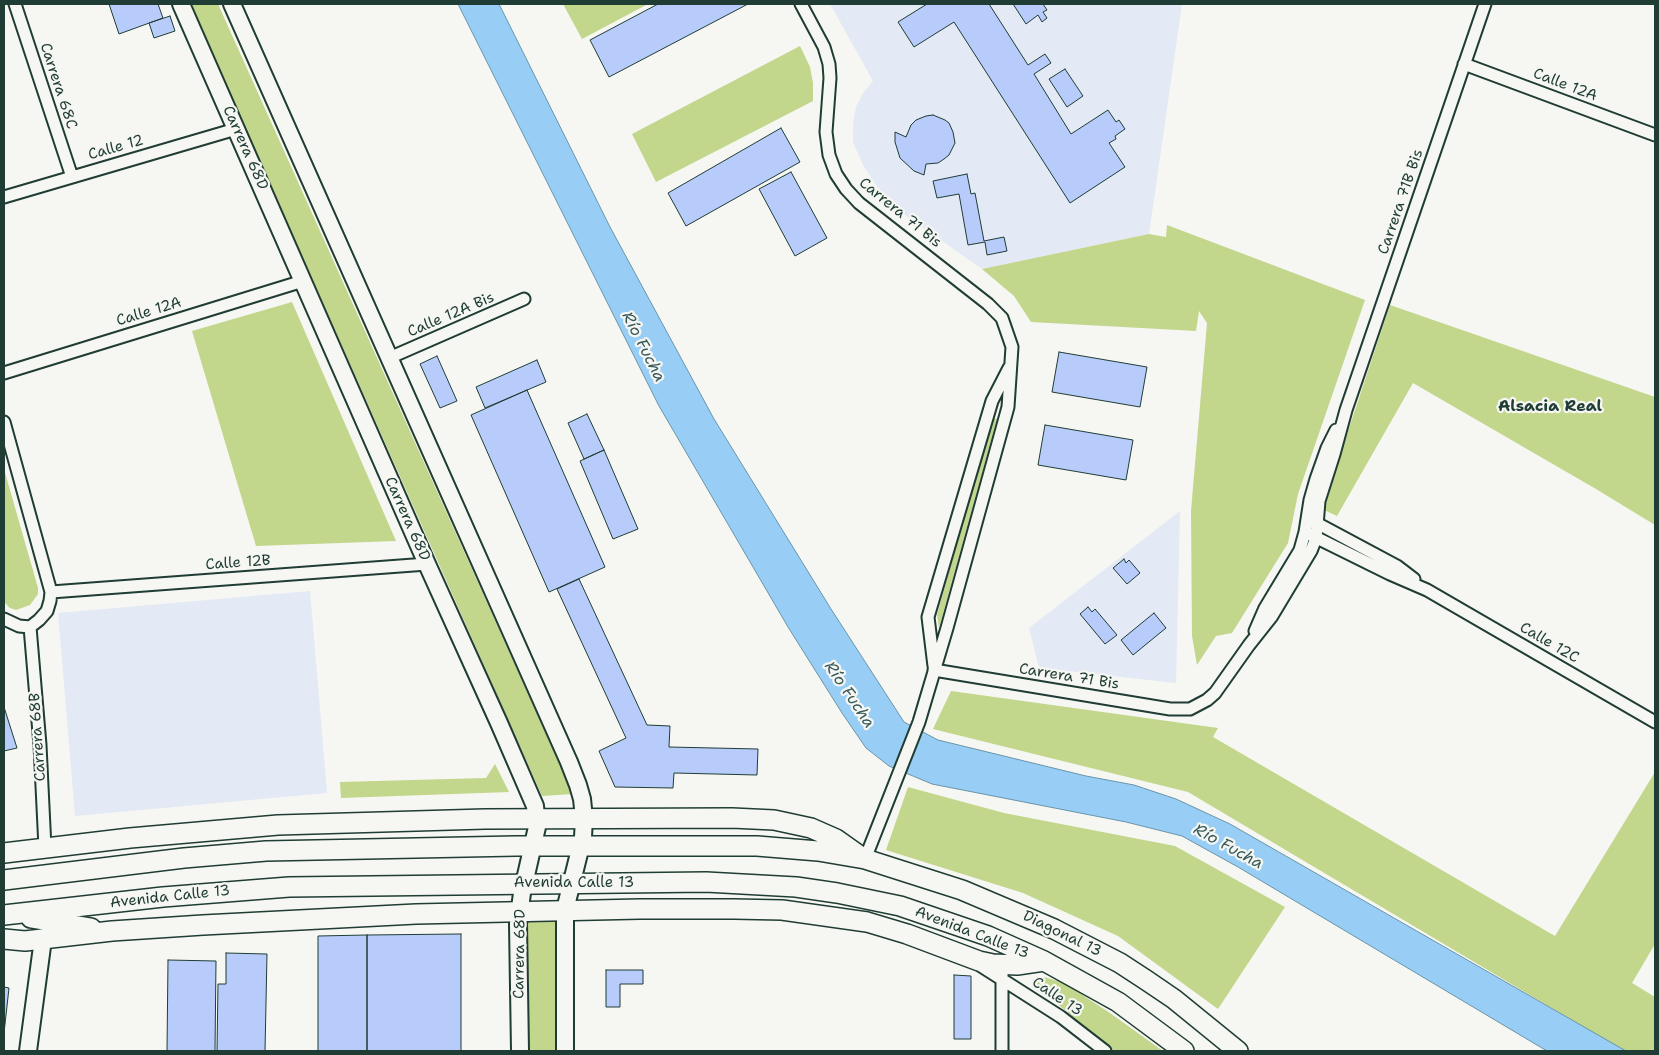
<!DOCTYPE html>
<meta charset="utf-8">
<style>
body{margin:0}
#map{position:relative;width:1659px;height:1055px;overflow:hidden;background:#f6f6f2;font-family:"Shantell Sans",sans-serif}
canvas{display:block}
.frame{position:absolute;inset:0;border:5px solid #1f3d34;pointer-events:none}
</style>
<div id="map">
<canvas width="1659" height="1055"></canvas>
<div class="frame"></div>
</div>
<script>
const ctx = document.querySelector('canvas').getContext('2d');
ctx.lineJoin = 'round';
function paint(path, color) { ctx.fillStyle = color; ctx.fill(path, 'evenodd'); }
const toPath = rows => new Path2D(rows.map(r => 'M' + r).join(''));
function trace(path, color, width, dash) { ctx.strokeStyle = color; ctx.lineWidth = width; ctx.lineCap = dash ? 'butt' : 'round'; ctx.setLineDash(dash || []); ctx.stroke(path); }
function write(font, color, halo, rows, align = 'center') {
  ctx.font = font + ' "Shantell Sans",sans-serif'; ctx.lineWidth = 4.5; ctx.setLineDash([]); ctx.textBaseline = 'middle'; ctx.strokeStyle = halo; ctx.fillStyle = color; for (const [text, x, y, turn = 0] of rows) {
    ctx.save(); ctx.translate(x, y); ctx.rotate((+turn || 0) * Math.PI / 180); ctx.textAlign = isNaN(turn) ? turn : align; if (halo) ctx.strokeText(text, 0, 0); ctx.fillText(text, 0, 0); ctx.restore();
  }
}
paint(toPath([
 [830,4,1182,4,1149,234,982,269,905,215,880,191,863,165,853,142,853,124,856,107,863,93,873,81],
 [1180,511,1176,683,1039,668,1029,628],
 [310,591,327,793,75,816,58,613]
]), '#e3e9f5');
paint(toPath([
 [190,4,218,4,573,794,542,796],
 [563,4,648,4,582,39],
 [800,46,810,67,813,83,813,101,656,182,632,134],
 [1167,225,1365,300,1298,494,1288,543,1232,633,1216,636,1197,665,1192,636,1191,511,1207,323,1199,311,1196,331,1031,322,1014,296,982,269,1149,234,1166,237],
 [292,302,396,541,256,546,192,331],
 [1390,305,1655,397,1655,525,1596,489,1413,383,1337,516,1322,509],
 [992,418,997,419,939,628,937,615],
 [4,469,38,588,38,594,30,605,16,610,10,608,4,602],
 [951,691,1218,728,1213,737,1555,936,1655,772,1655,944,1632,983,1655,997,1655,1051,1624,1051,1188,792,933,729],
 [495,764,509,792,341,798,340,782,486,778],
 [908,787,1004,813,1175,846,1285,907,1218,1009,1118,936,1023,893,886,850],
 [527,917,555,918,555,1051,529,1051],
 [1037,977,1044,977,1064,983,1110,1013,1163,1051,1114,1051,1055,1002,1032,987,1032,980]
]), '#c2d68c');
const water = toPath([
 [458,4,499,4,610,227,714,419,831,609,904,722,938,740,1086,776,1134,785,1176,799,1230,824,1626,1051,1547,1051,1238,867,1182,836,1126,822,932,784,889,766,866,748,842,713,788,627,659,406,458,4]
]);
paint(water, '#98cef6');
trace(water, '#6894a8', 1);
const building = toPath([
 [109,4,158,4,163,18,119,34,109,4],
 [658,4,748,4,609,77,590,40,658,4],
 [927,4,989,4,1028,65,1045,54,1051,63,1034,74,1071,134,1108,110,1116,122,1119,120,1125,129,1115,136,1116,139,1109,143,1125,167,1070,203,954,22,914,47,898,22,927,4],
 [1013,4,1043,4,1047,10,1043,12,1047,18,1042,22,1038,15,1026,24,1013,4],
 [170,16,175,31,154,38,149,23,170,16],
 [1065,69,1083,96,1067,107,1049,79,1065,69],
 [933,115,945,120,949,123,953,132,955,143,949,155,944,159,938,163,926,164,924,175,914,171,900,158,895,142,895,132,906,137,911,125,916,120,926,116,933,115],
 [781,128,800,162,686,226,668,193,781,128],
 [791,172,827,238,795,256,759,189,791,172],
 [967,174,971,194,975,193,984,241,1004,237,1007,251,987,255,985,242,968,245,959,194,937,198,933,181,967,174],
 [1059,352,1147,367,1140,407,1052,392,1059,352],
 [437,356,457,401,440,408,420,364,437,356],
 [537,360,546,382,485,408,476,387,537,360],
 [527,390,605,567,549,592,471,415,527,390],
 [587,414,604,450,584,459,568,423,587,414],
 [1045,425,1133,440,1126,480,1038,465,1045,425],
 [604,450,638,529,613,539,580,461,604,450],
 [1124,559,1126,563,1129,560,1140,573,1127,584,1113,568,1124,559],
 [579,579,647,725,670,726,669,747,758,749,757,775,674,773,673,788,615,787,599,751,626,738,557,589,579,579],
 [1088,607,1092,612,1095,609,1117,635,1105,644,1080,614,1088,607],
 [1154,613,1166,628,1133,655,1121,640,1154,613],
 [4,707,17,748,4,751,4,707],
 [461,934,461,1051,367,1051,367,935,461,934],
 [367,935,367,1051,318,1051,318,936,367,935],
 [226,953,267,954,265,1051,217,1051,218,984,226,984,226,953],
 [168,960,216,961,215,1051,167,1051,168,960],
 [606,970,643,970,643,984,620,984,620,1007,606,1007,606,970],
 [954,975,971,976,971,1039,954,1039,954,975],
 [4,987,9,988,4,1033,4,987]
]);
paint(building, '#b7ccfb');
trace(building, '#1f3d34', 1);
const street = toPath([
 [15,4,72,177],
 [801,4,824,47,829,64,830,78,826,132,829,155,836,174,846,189,859,203,988,304,1002,318,1012,347,1008,407,947,628,919,722,865,859],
 [1464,64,1655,135],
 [4,197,236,129],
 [389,358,524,299],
 [4,373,303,281],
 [4,422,51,592,50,601,47,611,39,620,30,627,19,626,4,619],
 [1311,520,1397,566,1414,579],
 [1305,532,1390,574,1427,590,1655,722],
 [51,592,427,564],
 [30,627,40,745,45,848],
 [1255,631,1265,608,1300,550,1305,532,1310,500,1316,479,1327,448,1336,430],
 [934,666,928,617,992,401,1009,368],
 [934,670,1170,709,1190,709,1207,700,1215,693,1249,645,1272,616,1311,551,1316,538,1319,501,1334,454,1346,410,1485,4],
 [981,966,1061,1017,1105,1051],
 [1002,973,1002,1051]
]);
const secondary = toPath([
 [181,4,427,564,499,723,535,806,537,827,522,893,518,924,520,1051],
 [232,4,569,762,578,785,582,799,584,818,583,837,565,910,565,1051],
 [28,1051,43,939]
]);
const primary = toPath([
 [4,853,130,838,278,825,485,819,732,818,774,820,811,828,836,839,860,856],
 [4,880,184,858,266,851,516,846,757,846,818,851,865,859,962,890,1054,929,1120,963,1146,980,1174,999,1238,1051],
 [4,915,163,897,289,887,706,882,796,887,837,893,900,906,988,936,1044,961,1118,1002,1184,1051],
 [31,918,91,928],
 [4,939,25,941,112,931,203,925,416,914,640,909,734,909,782,910,867,922,907,934,979,961,993,964,1017,965,1044,961]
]);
trace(street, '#1f3d34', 15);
trace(secondary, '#1f3d34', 20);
trace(primary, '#1f3d34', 22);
trace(street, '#f6f6f2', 11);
trace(secondary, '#f6f6f2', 16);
trace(primary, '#f6f6f2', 19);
write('15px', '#1f3d34', '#f6f6f2', [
 ["Calle 12A",1565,85,21],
 ["Carrera 68C",58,86,72],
 ["Calle 12",116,148,-16],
 ["Carrera 68D",245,148,66],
 ["Carrera 71B Bis",1401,202,-71],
 ["Carrera 71 Bis",900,213,39],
 ["Calle 12A",149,312,-17],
 ["Calle 12A Bis",451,315,-23],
 ["Carrera 68D",407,519,66],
 ["Calle 12B",238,563,-4],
 ["Calle 12C",1549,643,30],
 ["Carrera 71 Bis",1069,677,9],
 ["Carrera 68B",38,737,-94],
 ["Avenida Calle 13",574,883],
 ["Avenida Calle 13",170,897,-6],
 ["Avenida Calle 13",972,933,21],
 ["Diagonal 13",1062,934,26],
 ["Carrera 68D",520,954,-89],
 ["Calle 13",1057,997,34]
]);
write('italic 16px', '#375a5b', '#f6f6f2', [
 ["Río Fucha",643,347,63],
 ["Río Fucha",849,695,56],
 ["Río Fucha",1228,847,29]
]);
write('bold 16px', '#1f3d34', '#f6f6f2', [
 ["Alsacia Real",1550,407]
]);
</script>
